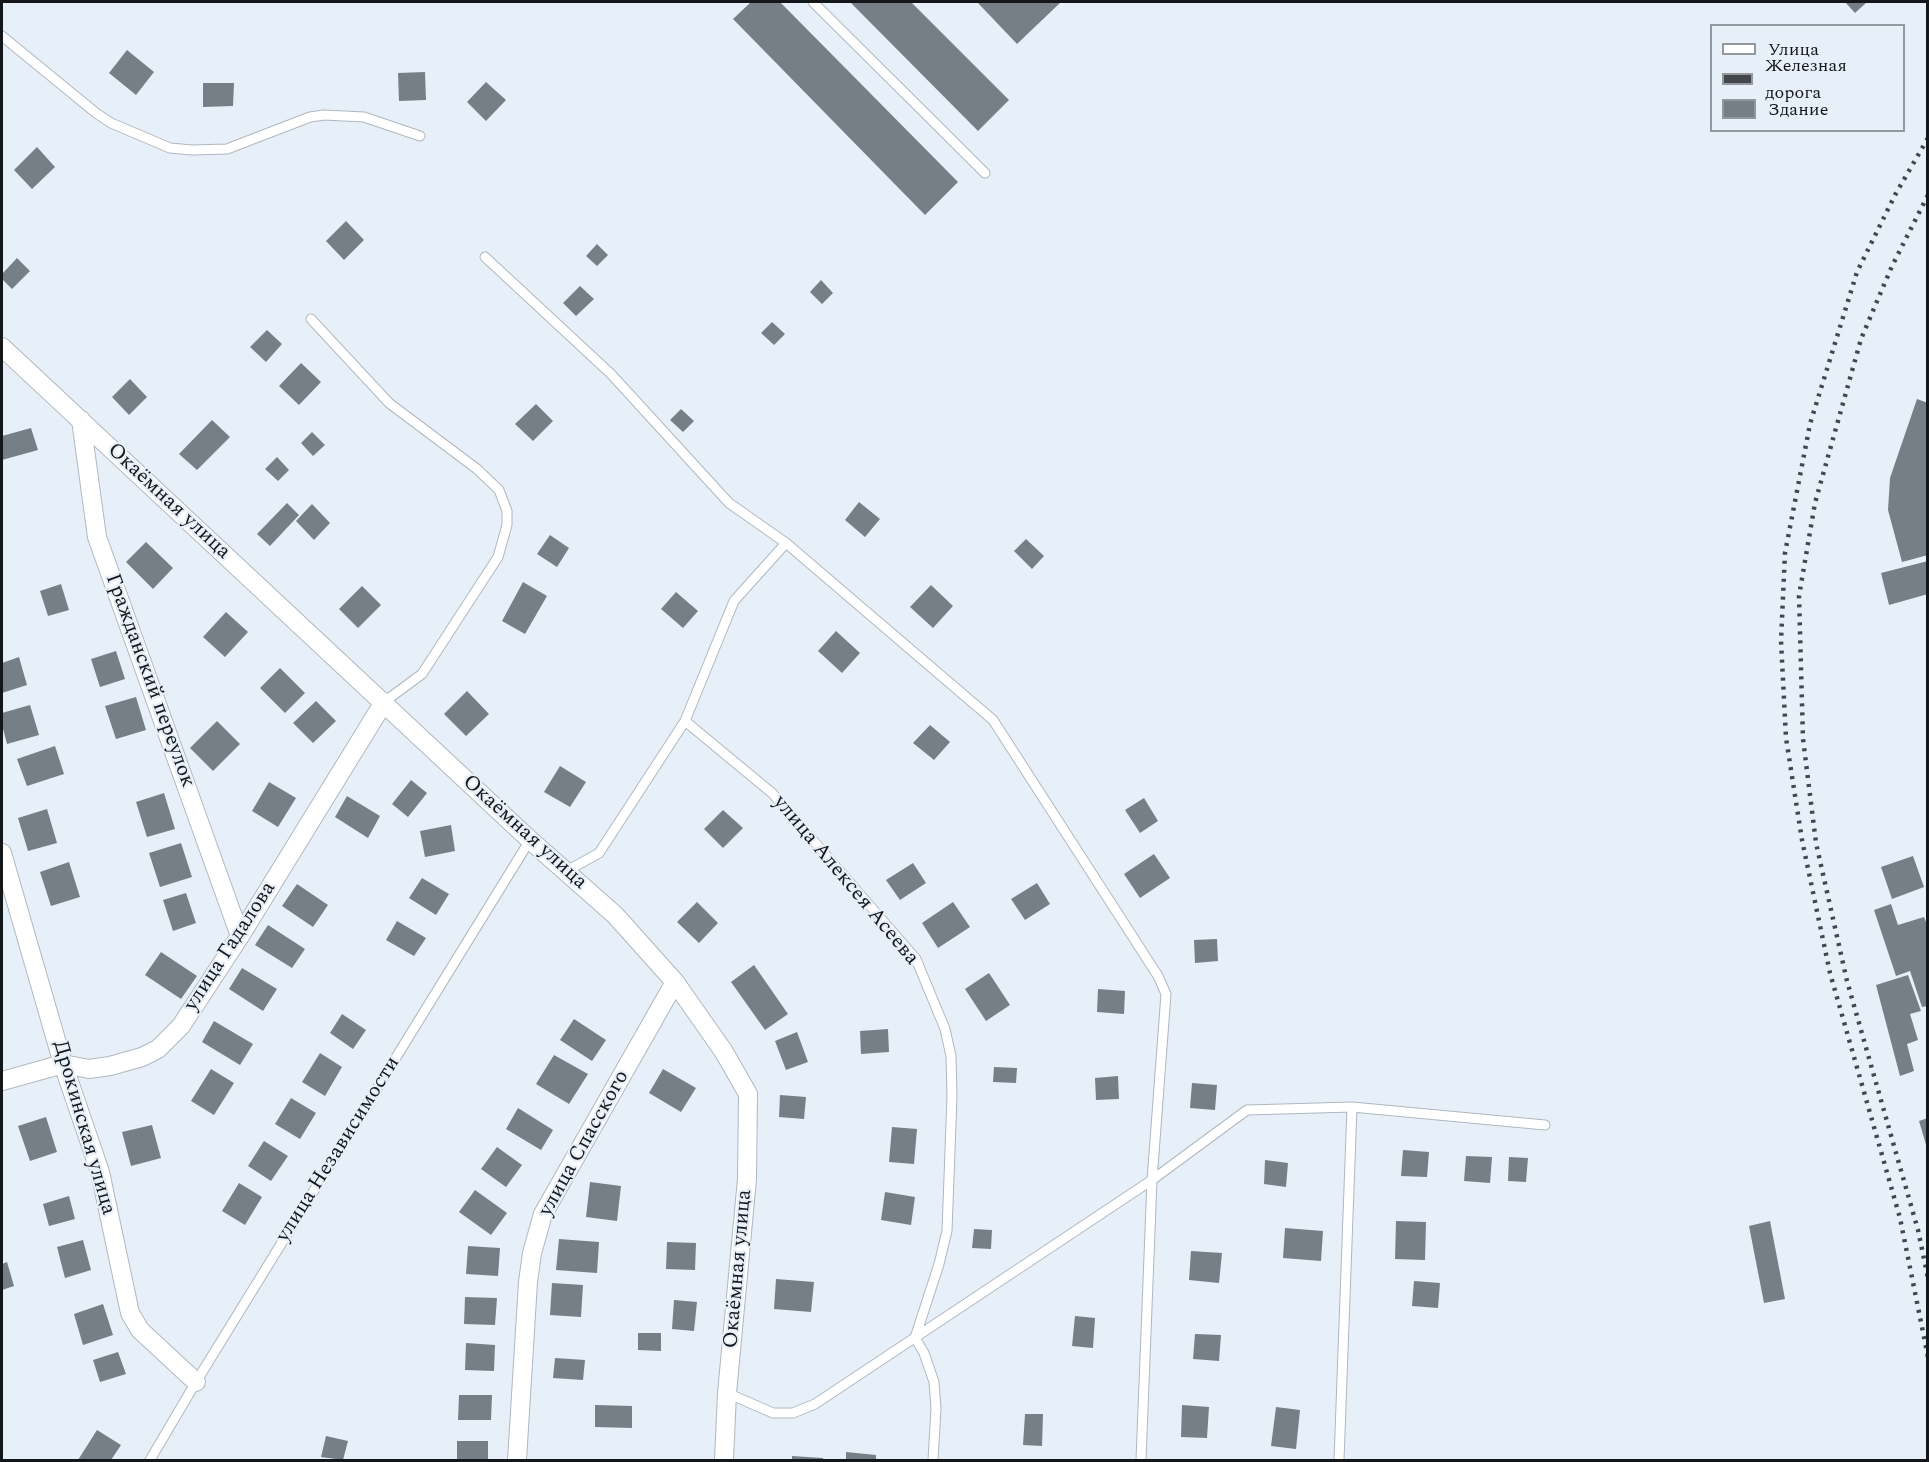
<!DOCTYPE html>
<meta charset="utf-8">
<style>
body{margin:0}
#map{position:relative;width:1929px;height:1462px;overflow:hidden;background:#e7f0f8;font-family:Spectral,serif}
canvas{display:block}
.frame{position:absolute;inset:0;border:3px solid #141719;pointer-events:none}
.legend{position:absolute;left:1710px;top:24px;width:195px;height:108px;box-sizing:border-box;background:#e7f0f8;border:2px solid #93999f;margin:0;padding:8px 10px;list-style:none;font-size:18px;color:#141719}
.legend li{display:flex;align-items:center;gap:12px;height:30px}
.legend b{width:30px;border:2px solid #93999f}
</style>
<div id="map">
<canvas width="1929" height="1462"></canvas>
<div class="frame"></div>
<ul class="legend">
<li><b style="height:8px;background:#fff"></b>Улица</li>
<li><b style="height:8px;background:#43474b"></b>Железная дорога</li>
<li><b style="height:16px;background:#777f86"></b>Здание</li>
</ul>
</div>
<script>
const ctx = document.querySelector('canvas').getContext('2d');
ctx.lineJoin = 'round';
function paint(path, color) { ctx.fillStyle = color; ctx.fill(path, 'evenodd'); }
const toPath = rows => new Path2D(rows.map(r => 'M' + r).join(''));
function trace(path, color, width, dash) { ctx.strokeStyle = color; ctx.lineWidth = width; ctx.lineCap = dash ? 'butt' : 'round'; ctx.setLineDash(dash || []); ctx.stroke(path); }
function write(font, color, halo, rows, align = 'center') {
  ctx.font = font + ' Spectral,serif'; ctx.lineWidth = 4.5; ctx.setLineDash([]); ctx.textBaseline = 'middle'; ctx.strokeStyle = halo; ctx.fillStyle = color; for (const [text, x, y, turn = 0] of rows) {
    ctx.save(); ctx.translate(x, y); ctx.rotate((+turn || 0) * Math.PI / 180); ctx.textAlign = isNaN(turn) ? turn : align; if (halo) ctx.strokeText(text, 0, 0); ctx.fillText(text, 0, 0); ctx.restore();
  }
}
paint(toPath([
 [751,2,780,2,958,182,925,215,733,19],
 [850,2,911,2,1009,100,978,131],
 [977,2,1061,2,1017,44],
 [1845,2,1867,2,1855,13],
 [127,50,154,72,136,95,109,73],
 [425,72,426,100,399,101,398,73],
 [486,82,506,100,486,121,467,102],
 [203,83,234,83,233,106,203,107],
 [37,147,55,167,32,189,14,170],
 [346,221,364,240,344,260,326,241],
 [597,244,608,255,597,266,586,256],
 [17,258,30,271,12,289,2,279,2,274],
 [821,280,833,293,822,304,810,292],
 [580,286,594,299,576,316,563,303],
 [772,322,785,334,774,345,761,333],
 [267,330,282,344,266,362,250,347],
 [301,363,321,382,299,405,279,386],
 [130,379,147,397,129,415,112,397],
 [1917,399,1928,403,1928,555,1902,562,1888,510,1890,478],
 [536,404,553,421,533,441,515,424],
 [681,409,694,421,683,432,670,420],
 [212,420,230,437,197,470,179,454],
 [31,428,38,450,2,460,2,436],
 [312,432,325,445,313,456,301,443],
 [277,457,289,470,278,481,265,469],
 [859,502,880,519,865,537,845,520],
 [287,503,299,515,270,546,257,534],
 [312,504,330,523,314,540,296,521],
 [550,535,569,548,557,567,537,554],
 [1026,539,1044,556,1032,569,1014,551],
 [146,542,173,568,153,589,126,562],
 [1928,561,1928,594,1889,605,1881,573],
 [523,582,547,596,525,634,502,621],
 [61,584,69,610,48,616,40,591],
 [931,585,953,606,933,628,910,607],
 [362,586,381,605,358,628,339,609],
 [676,592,698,611,683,628,661,609],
 [226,612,248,632,225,657,203,637],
 [836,631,860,653,842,673,818,651],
 [116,651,125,679,100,687,91,659],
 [19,657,27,685,2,693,2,663],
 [280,668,305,693,285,713,260,688],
 [467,691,489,714,466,736,444,714],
 [136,697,146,730,116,739,105,706],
 [316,701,336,721,313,743,293,723],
 [30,705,39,735,7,744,2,725,2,713],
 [217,721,240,744,213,771,190,748],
 [930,725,950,742,934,760,913,743],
 [55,746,64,774,27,786,17,759],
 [560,766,586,782,570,807,544,792],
 [411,780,427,793,408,817,392,804],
 [269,782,296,798,278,827,252,811],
 [164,793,175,829,147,837,136,802],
 [347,796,380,816,368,838,335,817],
 [1144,798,1158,821,1140,833,1125,810],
 [47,809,57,843,28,851,18,818],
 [723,810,743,828,723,848,704,829],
 [451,825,455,851,425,857,420,831],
 [181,843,192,877,160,887,149,853],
 [1154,854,1170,878,1140,898,1124,874],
 [1913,856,1924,887,1892,899,1881,867],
 [69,862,80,897,51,906,40,872],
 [913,863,926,883,900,900,886,880],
 [422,878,449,894,436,915,409,898],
 [1037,883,1050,904,1025,920,1011,899],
 [297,884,328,905,313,927,282,906],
 [186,893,196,923,173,931,163,900],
 [697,902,718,923,699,943,677,922],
 [953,902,970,927,938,948,922,923],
 [1891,904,1898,925,1924,917,1928,927,1928,1006,1922,1007,1910,971,1896,976,1874,910],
 [397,921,426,938,414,956,386,940],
 [268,925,305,949,292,968,255,945],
 [1217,939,1218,961,1195,963,1194,940],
 [161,952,197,976,181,999,145,975],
 [754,965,788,1014,765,1030,731,982],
 [242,968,277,989,263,1011,229,989],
 [989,973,1010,1005,986,1021,965,989],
 [1908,975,1921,1011,1910,1014,1918,1040,1907,1044,1914,1071,1900,1076,1876,985],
 [1098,989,1125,991,1124,1014,1097,1012],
 [342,1014,366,1030,353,1049,330,1033],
 [574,1019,606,1040,592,1061,560,1040],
 [214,1021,253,1044,240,1065,202,1042],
 [888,1029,889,1052,861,1054,860,1031],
 [797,1032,808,1062,786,1070,775,1041],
 [320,1053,342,1067,325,1096,302,1082],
 [554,1055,588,1074,569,1104,536,1084],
 [994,1067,1017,1068,1016,1083,993,1082],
 [211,1069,234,1083,214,1115,191,1101],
 [663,1069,696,1088,681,1112,649,1093],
 [1118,1076,1119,1099,1096,1100,1095,1078],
 [1192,1083,1217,1085,1215,1110,1190,1108],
 [780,1095,806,1097,804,1119,779,1117],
 [291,1098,316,1113,300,1139,275,1124],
 [518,1108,553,1130,541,1150,506,1129],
 [46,1117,57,1152,30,1161,18,1126],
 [1928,1118,1928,1147,1927,1148,1919,1121],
 [152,1125,161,1158,131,1166,122,1132],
 [892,1127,917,1129,914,1164,889,1162],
 [264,1141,288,1156,271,1181,248,1166],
 [497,1147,522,1165,506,1187,481,1169],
 [1403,1150,1429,1152,1427,1177,1401,1176],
 [1466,1156,1492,1157,1490,1183,1464,1181],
 [1509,1157,1528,1158,1526,1182,1508,1181],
 [1265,1160,1288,1163,1286,1187,1264,1184],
 [590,1182,621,1186,617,1221,586,1217],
 [239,1183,262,1197,245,1225,222,1211],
 [475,1190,507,1213,491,1235,459,1212],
 [885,1192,915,1197,911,1225,881,1220],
 [69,1196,75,1219,49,1226,43,1204],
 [1396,1221,1426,1222,1425,1260,1395,1259],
 [1770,1221,1785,1299,1764,1303,1749,1226],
 [1285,1228,1323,1231,1321,1261,1283,1258],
 [974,1229,992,1230,991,1249,972,1248],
 [559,1239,599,1242,597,1273,556,1270],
 [83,1240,91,1270,65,1278,57,1247],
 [667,1242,696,1243,695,1270,666,1269],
 [468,1246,500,1248,498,1276,466,1274],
 [1191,1251,1222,1253,1219,1283,1189,1280],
 [7,1262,14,1286,2,1290,2,1264],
 [776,1279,814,1282,811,1312,774,1309],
 [1414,1281,1440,1283,1438,1308,1412,1306],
 [552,1283,583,1285,581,1317,550,1315],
 [465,1297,497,1298,495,1325,464,1324],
 [674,1300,697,1302,694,1331,672,1329],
 [103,1304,113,1335,83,1345,74,1314],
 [1075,1316,1095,1318,1093,1348,1072,1346],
 [638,1333,661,1333,661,1351,638,1350],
 [1195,1334,1221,1335,1219,1361,1193,1359],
 [466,1343,495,1345,494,1371,465,1370],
 [118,1352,126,1374,100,1382,93,1360],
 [555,1358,585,1360,583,1380,553,1378],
 [459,1395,492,1395,491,1420,458,1420],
 [595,1405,632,1406,632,1428,595,1427],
 [1182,1405,1209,1407,1207,1438,1181,1437],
 [1276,1407,1300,1410,1296,1449,1271,1446],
 [1025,1414,1043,1414,1042,1446,1023,1445],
 [97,1430,121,1445,111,1460,78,1460],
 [326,1436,348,1441,343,1460,321,1457],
 [457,1441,488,1441,488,1460,457,1460],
 [846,1452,876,1455,876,1460,846,1460],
 [792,1456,823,1458,823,1460,792,1460]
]), '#777f86');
const lane = toPath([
 [813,2,985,173],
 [2,36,96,113,111,123,170,148,192,150,227,149,310,117,324,115,364,117,420,136],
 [485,257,611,374,729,503,786,543],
 [311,319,389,403,477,469,499,490,507,511,507,525,498,557,422,674,384,702],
 [685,721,772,793,916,959,945,1029,951,1056,952,1096,947,1231,939,1264,915,1338,924,1353,934,1382,936,1409,933,1460],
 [565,872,599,853,685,721,734,601,786,543,993,720,1158,976,1166,994,1152,1180,1141,1460],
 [727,1393,773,1413,793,1413,815,1404,1152,1180,1247,1110,1352,1107,1545,1125],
 [150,1460,196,1382,530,840],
 [1339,1460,1352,1107]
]);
const street = toPath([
 [2,347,530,840,615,915,675,982,724,1052,748,1094,747,1179,727,1393,724,1460],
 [81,420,97,537,240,936],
 [2,853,63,1064,100,1172,130,1313,140,1330,196,1382],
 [2,1081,63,1064,89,1069,110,1066,142,1057,158,1049,181,1026,240,936,384,702],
 [517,1460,528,1282,532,1253,543,1214,675,982]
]);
trace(lane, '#afb8bf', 11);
trace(street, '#afb8bf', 20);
trace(lane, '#fff', 9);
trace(street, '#fff', 18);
trace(toPath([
 [1928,138,1895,195,1857,272,1810,424,1785,553,1781,641,1786,738,1802,840,1830,973,1900,1218,1928,1357],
 [1928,195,1892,266,1861,339,1815,503,1799,596,1803,739,1816,843,1847,981,1918,1230,1928,1278]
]), '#43474b', 4.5, [3, 6]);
write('21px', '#141719', '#e7f0f8', [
 ["Окаёмная улица",168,502,43],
 ["Гражданский переулок",149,681,70],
 ["Окаёмная улица",524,833,42],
 ["улица Алексея Асеева",845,881,50],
 ["улица Гадалова",231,947,-57],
 ["Дрокинская улица",83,1128,74],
 ["улица Спасского",585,1144,-61],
 ["улица Независимости",339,1150,-58],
 ["Окаёмная улица",739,1269,-85]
]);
</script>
